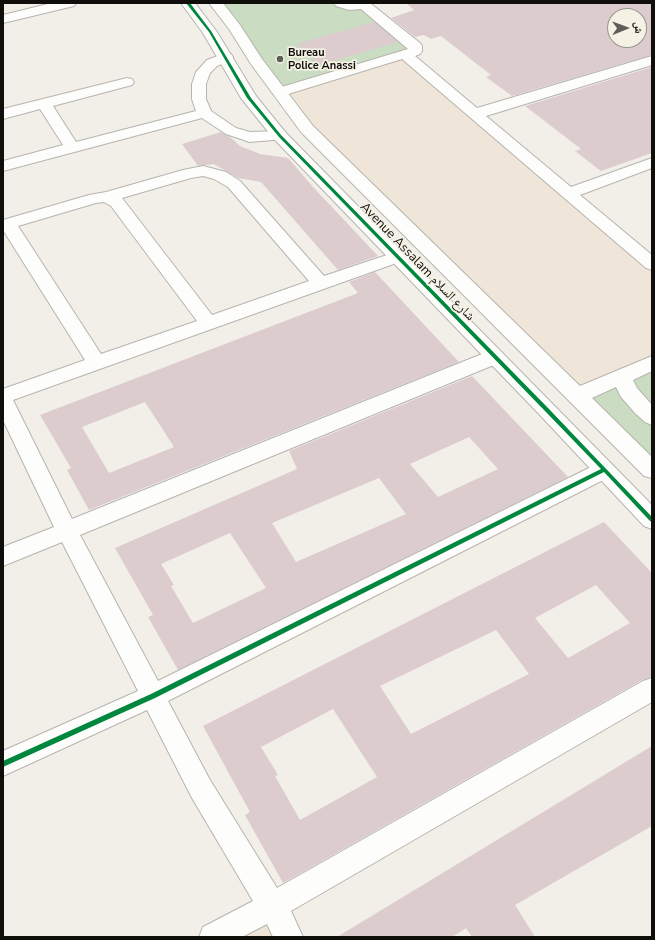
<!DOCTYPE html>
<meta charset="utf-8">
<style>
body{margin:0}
#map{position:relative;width:655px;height:940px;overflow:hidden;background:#f2efe8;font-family:"Nunito Sans","Noto Naskh Arabic",sans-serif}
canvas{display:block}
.frame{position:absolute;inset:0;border:4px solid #0f0e0a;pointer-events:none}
.north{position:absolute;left:607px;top:8px;width:40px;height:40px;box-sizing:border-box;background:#f5f1e5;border:1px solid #99968d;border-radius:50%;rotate:89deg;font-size:11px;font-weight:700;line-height:16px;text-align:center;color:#0f0e0a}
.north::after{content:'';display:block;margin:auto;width:14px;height:18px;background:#5e5d58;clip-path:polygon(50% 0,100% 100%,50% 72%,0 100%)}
</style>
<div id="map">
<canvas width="655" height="940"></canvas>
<div class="frame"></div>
<div class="north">ش</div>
</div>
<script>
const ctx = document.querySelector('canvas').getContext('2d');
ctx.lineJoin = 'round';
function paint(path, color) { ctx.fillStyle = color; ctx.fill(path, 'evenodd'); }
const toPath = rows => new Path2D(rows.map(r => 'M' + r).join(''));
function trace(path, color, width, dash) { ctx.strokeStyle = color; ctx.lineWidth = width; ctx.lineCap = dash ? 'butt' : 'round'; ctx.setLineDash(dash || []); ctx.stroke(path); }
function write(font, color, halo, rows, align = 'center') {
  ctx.font = font + ' "Nunito Sans","Noto Naskh Arabic",sans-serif'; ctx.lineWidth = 3.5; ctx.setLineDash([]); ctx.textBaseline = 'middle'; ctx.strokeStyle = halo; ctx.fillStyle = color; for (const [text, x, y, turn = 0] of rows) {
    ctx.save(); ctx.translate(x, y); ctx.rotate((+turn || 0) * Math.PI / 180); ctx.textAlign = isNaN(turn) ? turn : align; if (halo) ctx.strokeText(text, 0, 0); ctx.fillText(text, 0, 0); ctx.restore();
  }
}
paint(toPath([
 [404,54,652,264,652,363,577,396,280,92],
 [271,916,282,937,232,937]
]), '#efe5d8');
paint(toPath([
 [216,3,344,3,362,5,417,50,280,92],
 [652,363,652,470,577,396]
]), '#caddc2');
paint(toPath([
 [406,3,652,3,652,55,512,96,486,77,491,75,441,36,431,39,424,35,415,37,391,18,414,10],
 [615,16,639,16,639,40,615,40],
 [374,22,398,42,319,65,296,44],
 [652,67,652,153,601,171,575,151,581,149,525,106],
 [221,132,230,137,240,146,260,154,288,158,314,188,378,256,338,270,261,182,238,178,214,164,198,166,182,144],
 [375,272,459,362,89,510,67,470,71,468,40,415,358,293,349,282],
 [145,402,174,447,109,473,82,427],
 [472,376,568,477,178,670,148,617,153,615,115,548,297,469,289,451],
 [469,437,498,469,438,497,410,464],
 [379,478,406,514,296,562,272,523],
 [230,533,266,588,193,623,171,586,174,585,161,564],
 [604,522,652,573,652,677,642,680,283,883,245,815,250,812,203,726],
 [596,585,630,623,568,658,535,618],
 [496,630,529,674,411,734,380,686],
 [333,709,377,777,300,820,275,776,278,775,261,747],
 [652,746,652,826,515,905,535,937,472,937,466,928,452,937,337,937]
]), '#dcccce');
const minor = toPath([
 [52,3,76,3,74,6,3,23,3,15,52,3],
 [334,3,370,3,420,43,422,46,422,51,420,54,415,56,477,108,652,56,652,65,486,116,571,187,652,158,652,168,580,195,652,255,652,270,646,268,402,59,285,95,280,96,275,95,273,92,275,89,408,49,361,9,349,10,336,6,334,3],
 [226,53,231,54,233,57,231,60,217,66,210,73,206,84,206,99,211,111,236,128,250,132,280,131,285,133,288,136,285,139,249,142,244,140,226,134,202,118,3,171,3,161,63,145,40,109,3,119,3,109,127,78,132,79,134,82,132,85,53,106,76,142,196,111,192,99,192,84,196,72,207,60,226,53],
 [203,166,226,172,240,181,324,276,396,252,402,253,405,257,402,261,13,400,72,519,487,352,494,350,501,352,504,357,501,362,80,535,158,681,597,464,604,462,611,464,614,470,611,476,168,701,210,780,277,888,643,681,652,678,652,702,291,911,303,937,273,937,267,924,242,937,199,937,203,927,253,901,192,798,147,710,3,776,3,751,138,691,62,542,3,566,3,547,54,527,3,420,3,389,85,360,3,230,3,220,89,195,106,192,183,170,203,166],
 [203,176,214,179,228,187,309,281,212,315,122,198,191,178,203,176],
 [104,202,111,206,197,321,101,354,18,226,96,203,104,202]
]);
const tertiary = toPath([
 [181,3,195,3,217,32,256,96,286,133,652,505,652,529,644,526,539,414,274,139,241,98,203,33,181,3],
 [209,3,223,3,240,25,262,59,313,126,580,386,652,356,652,371,633,380,637,388,652,405,652,425,645,422,635,413,621,397,616,387,592,398,652,457,652,478,644,476,301,132,251,64,229,29,209,3]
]);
trace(minor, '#b6b4ae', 2);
trace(tertiary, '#b6b4ae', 2);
paint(minor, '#fdfdfc');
paint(tertiary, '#fdfdfc');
paint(toPath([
 [186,3,190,3,211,31,251,98,281,135,548,408,652,517,652,522,650,521,604,472,155,698,3,767,3,761,151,694,601,469,544,410,279,137,247,98,209,32,186,3]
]), '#00873e');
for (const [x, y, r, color] of [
 [280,59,4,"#5e5d58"]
]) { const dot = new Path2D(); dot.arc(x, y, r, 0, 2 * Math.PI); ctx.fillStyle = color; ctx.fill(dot); trace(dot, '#f5f1e5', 1.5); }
write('bold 11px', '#0f0e0a', '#f5f1e5', [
 ["Bureau",288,53],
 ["Police Anassi",288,66]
], 'left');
write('13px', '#0f0e0a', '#f5f1e5', [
 ["Avenue Assalam شارع السلام",417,262,46]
]);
</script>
